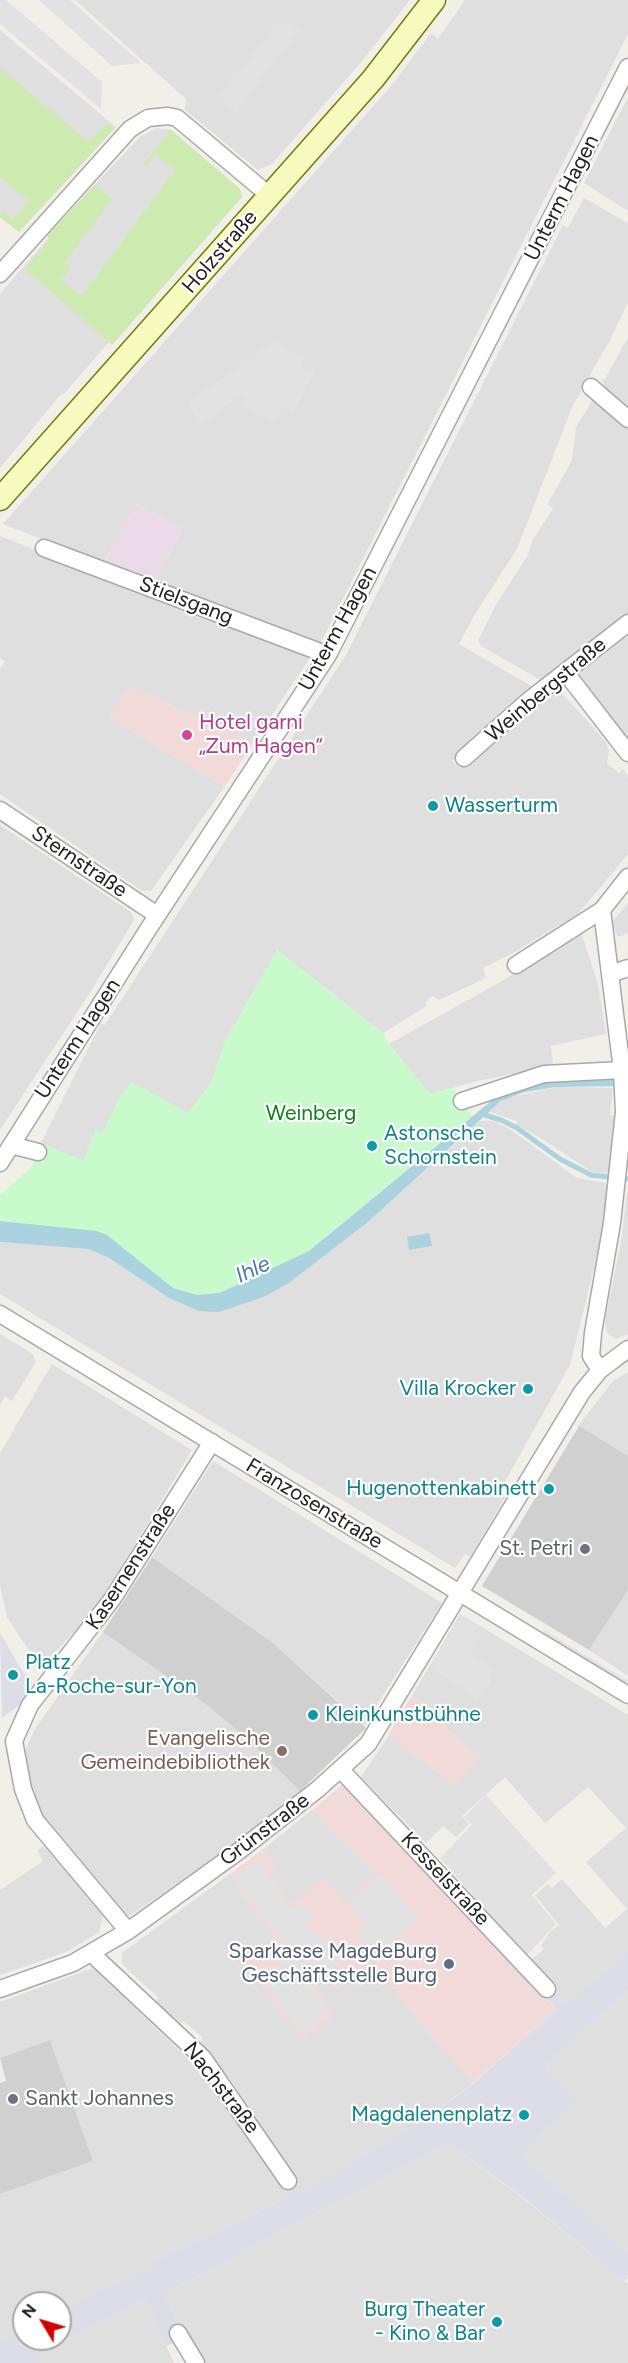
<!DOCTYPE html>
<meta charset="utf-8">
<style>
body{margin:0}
#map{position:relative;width:628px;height:2363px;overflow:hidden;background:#f2efe9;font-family:Figtree,sans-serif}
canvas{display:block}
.north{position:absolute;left:12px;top:2291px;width:60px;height:60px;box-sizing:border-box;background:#fff;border:2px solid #a7a7a7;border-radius:50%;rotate:308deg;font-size:16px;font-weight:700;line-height:24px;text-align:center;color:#222}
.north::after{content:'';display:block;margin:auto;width:21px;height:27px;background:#d40000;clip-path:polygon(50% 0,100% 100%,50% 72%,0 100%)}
</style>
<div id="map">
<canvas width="628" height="2363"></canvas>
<div class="north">N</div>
</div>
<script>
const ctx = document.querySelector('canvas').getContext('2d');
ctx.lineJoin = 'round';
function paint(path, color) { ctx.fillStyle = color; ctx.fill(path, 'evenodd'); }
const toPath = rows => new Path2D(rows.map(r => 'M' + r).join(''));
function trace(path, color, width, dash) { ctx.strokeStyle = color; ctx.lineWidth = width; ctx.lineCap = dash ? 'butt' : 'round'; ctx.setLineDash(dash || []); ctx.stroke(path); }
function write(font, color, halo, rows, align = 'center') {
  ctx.font = font + ' Figtree,sans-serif'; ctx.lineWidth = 4.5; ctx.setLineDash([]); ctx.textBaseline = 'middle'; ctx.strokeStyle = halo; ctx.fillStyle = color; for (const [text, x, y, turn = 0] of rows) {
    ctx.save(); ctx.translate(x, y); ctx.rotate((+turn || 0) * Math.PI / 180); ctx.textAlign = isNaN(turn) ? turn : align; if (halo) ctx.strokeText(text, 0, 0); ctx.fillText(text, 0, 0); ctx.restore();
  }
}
paint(toPath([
 [75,0,410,0,363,60,272,164,258,170,185,110,186,99],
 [465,0,628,0,628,34,320,644,154,583,182,529,136,504,104,564,3,524,392,85,431,33,438,39],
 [0,30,116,127,19,232,0,217],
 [628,97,628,211,584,183],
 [157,128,171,130,240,189,242,197,112,345,109,342,63,395,61,394,0,468,0,294,98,181,141,136],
 [584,198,628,223,628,302,611,338,573,405,517,549,475,614,459,644,535,688,452,761,460,768,528,706,550,693,561,692,606,742,609,751,607,764,619,773,623,769,628,777,628,854,578,914,515,952,483,968,486,978,439,1000,432,996,425,1003,427,1006,383,1033,277,950,225,1042,210,1085,188,1113,131,1082,102,1134,96,1131,83,1161,41,1143,101,1023,105,1025,346,655,563,225,568,228],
 [628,337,628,410,610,396,602,380,605,379],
 [594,398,628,426,628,615,544,682,481,646,478,641,497,603,528,555,533,539,553,509,548,504,572,460,576,427],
 [0,536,311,656,253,743,130,687,110,718,225,786,151,891,142,891,0,794,0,668,5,662,0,658],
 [628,633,628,743,575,676],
 [0,825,131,912,134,920,91,991,0,1130],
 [628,903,628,933,618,937,612,922],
 [581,932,598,984,606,1034,551,1046,553,1066,477,1081,430,1094,389,1044,502,981],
 [556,1087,613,1088,610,1115,615,1116,611,1174,592,1172,539,1137,516,1125,517,1121,490,1112,496,1105,507,1098],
 [480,1121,494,1121,511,1130,577,1178,610,1184,598,1252,570,1365,501,1489,505,1498,470,1557,465,1554,455,1568,0,1294,0,1242,88,1249,109,1258,169,1298,368,1222],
 [628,1185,628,1334,616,1339,607,1333,605,1319,621,1243],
 [0,1334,33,1354,36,1362,12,1401,5,1396,0,1405],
 [52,1364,192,1450,95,1611,43,1664,38,1664,7,1617,0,1585,0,1453],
 [628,1372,628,1456,578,1426,613,1381],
 [213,1461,442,1603,364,1725,273,1643,152,1557],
 [628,1590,628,1676,589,1650],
 [460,1614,628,1715,628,1951,565,2004,530,1961,544,1949,541,1946,550,1932,559,1925,535,1895,548,1884,552,1888,562,1879,605,1928,627,1909,586,1862,626,1828,588,1787,545,1823,505,1777,462,1816,469,1824,456,1837,443,1826,426,1843,361,1777,389,1735,454,1785,480,1757,450,1731,434,1714,436,1711,412,1696],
 [103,1632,207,1705,247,1739,302,1792,225,1851,128,1917,97,1885,46,1823,36,1802,25,1762,25,1751,35,1729],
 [312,1810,376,1875,346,1903,291,1904,269,1874,276,1869,262,1850],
 [44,1846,103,1914,99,1932,66,1952,0,1975,0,1890,43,1861,37,1850],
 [230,1874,275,1939,245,1966,303,2039,313,1983,325,1973,337,1989,368,1962,473,2083,426,2119,304,2192,229,2077,226,2078,200,2041,203,2038,184,2021,181,2023,155,2002,159,1998,122,1964,122,1953],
 [93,1968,207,2077,289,2196,150,2263,152,2268,118,2283,117,2281,69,2309,60,2312,60,2303,24,2303,24,2329,0,2341,0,2194,93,2161,50,2040,0,2058,0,2002],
 [628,1991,628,2252,523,2155,550,2126,568,2092,546,2070,546,2065],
 [446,2145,451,2145,523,2198,628,2284,628,2363,202,2363,164,2294],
 [146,2300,174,2363,40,2363,39,2361,41,2353]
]), '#e0dfdf');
paint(toPath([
 [130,687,253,743,225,786,110,718],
 [412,1696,436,1711,435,1714,450,1731,480,1757,454,1785,388,1735],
 [342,1785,348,1785,556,2009,473,2083,368,1962,337,1989,325,1974,313,1983,336,2015,303,2040,244,1965,275,1939,230,1874,262,1850,276,1869,270,1875,291,1903,324,1879,346,1903,376,1875,312,1810]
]), '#f2dad9');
paint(toPath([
 [136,504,182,529,154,583,105,563]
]), '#ebdbe8');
paint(toPath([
 [579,1426,628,1456,628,1590,589,1650,482,1586],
 [152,1557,273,1643,366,1728,300,1791,247,1739,207,1705,103,1632],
 [50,2040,93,2161,0,2194,0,2083,6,2081,0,2058]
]), '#d0d0d0');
paint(toPath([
 [0,68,89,142,106,123,114,129,19,232,0,217,1,210,13,220,29,200,0,177],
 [171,130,240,189,242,197,112,345,25,269,50,240,47,236,94,185,112,199,64,263,71,268,61,280,82,296,175,170,155,155,146,166,143,164]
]), '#cdebb0');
paint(toPath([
 [277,950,383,1033,389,1044,430,1094,453,1088,472,1116,309,1251,220,1293,197,1295,173,1288,102,1232,0,1221,0,1195,31,1168,41,1143,83,1161,96,1130,103,1133,118,1100,131,1082,188,1113,210,1085,225,1042]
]), '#c8facc');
paint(toPath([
 [0,0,6,0,102,82,101,109,0,24],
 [39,0,70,0,141,63,112,66],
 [281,21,300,30,235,112,217,97],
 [278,338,285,347,306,355,301,366,315,372,293,414,282,408,274,421,241,404,245,395,234,400,198,427,195,414,188,403],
 [461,1615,484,1630,470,1653,493,1668,489,1685,477,1700,436,1671,434,1660],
 [544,1630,628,1681,628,1687,544,1635],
 [486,1795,556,1873,532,1895,556,1924,526,1956,440,1858,472,1825,464,1817],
 [258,1860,292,1909,301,1902,315,1919,306,1926,310,1930,323,1938,335,1952,346,1944,353,1952,314,1983,304,1968,313,1959,292,1974,292,1977,300,1971,331,2011,302,2035,261,1980,298,1952,299,1947,290,1954,234,1877],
 [381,1874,419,1918,376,1956,356,1934,367,1924,348,1903]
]), '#e2e2e2');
paint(toPath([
 [0,1633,21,1669,32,1682,26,1700,2,1718],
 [628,1951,628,1991,546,2065,546,2070,575,2099,523,2155,628,2252,628,2277,624,2281,524,2198,451,2145,446,2145,164,2294,188,2338,166,2346,146,2300,41,2353,40,2363,0,2363,0,2341,24,2329,24,2339,60,2339,60,2312,117,2281,118,2283,151,2268,150,2263,289,2196,282,2185,295,2177,304,2191,426,2119,474,2083,556,2009,543,1994,551,1987,565,2004]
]), '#dddde8');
paint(toPath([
 [628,1077,628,1086,556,1087,525,1092,501,1101,368,1222,290,1282,266,1296,219,1312,199,1311,169,1298,109,1258,88,1249,0,1242,0,1221,97,1231,107,1235,173,1288,197,1295,220,1293,309,1251,496,1097,551,1080],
 [429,1233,432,1246,409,1250,407,1237]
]), '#aad3df');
trace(toPath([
 [482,1114,501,1120,517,1128,560,1159,591,1175,628,1179]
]), '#aad3df', 5);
const street = toPath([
 [0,274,130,129,148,118,168,116,177,118,270,196],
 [591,387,628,419],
 [44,548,328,655],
 [566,673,628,753],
 [464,758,528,701,628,623],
 [0,810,157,915],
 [516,965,602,910,628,877],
 [610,974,628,968],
 [462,1101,544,1074,622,1070],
 [11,1145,38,1152],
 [0,1163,147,931,328,655,628,67],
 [0,1314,628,1695],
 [600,1370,591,1356,593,1333,612,1223,624,1112,622,1070,602,910],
 [340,1769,547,1989],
 [128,1931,35,1820,23,1789,14,1741,30,1705,113,1598,212,1442],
 [92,1954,203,2058,288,2181],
 [0,1989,73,1963,128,1931,239,1851,318,1789,368,1744,582,1392,600,1370,628,1349],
 [178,2333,196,2363]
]);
const secondary = toPath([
 [0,499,373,79,434,0]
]);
trace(street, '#a9a9a9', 19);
trace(secondary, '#707d05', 25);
trace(street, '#fff', 16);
trace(secondary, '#f7fabf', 22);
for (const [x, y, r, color] of [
 [187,735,6,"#d1479c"],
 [433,806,6,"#0f9aa8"],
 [372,1146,6,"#0f9aa8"],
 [528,1389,6,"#0f9aa8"],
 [549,1489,6,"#0f9aa8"],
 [585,1549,6,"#6b7280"],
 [13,1675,6,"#0f9aa8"],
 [313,1715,6,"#0f9aa8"],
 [282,1751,6,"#8d6e63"],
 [449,1964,6,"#5c6f8a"],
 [13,2099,6,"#6b7280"],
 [524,2115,6,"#0f9aa8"],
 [497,2322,6,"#0f9aa8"]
]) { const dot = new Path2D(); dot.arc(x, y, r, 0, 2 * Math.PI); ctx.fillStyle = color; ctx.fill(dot); trace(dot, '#fff', 2); }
write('21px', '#222', '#fff', [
 ["Unterm Hagen",562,198,-63],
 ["Holzstraße",220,252,-49],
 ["Stielsgang",186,601,21],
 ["Unterm Hagen",338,629,-61],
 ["Weinbergstraße",546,690,-40],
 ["Sternstraße",79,862,34],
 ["Unterm Hagen",78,1039,-57],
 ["Franzosenstraße",314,1504,31],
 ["Kasernenstraße",131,1567,-57],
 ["Grünstraße",265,1830,-37],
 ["Kesselstraße",445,1879,47],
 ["Nachstraße",221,2088,52]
]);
write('21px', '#b23c85', '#fff', [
 ["Hotel garni",199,723],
 ["„Zum Hagen“",199,747]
], 'left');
write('21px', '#0d838f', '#fff', [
 ["Wasserturm",445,806],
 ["Astonsche",384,1134],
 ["Schornstein",384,1158],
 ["Villa Krocker",516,1389,"right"],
 ["Hugenottenkabinett",537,1489,"right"],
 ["Platz",25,1663],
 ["La-Roche-sur-Yon",25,1687],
 ["Kleinkunstbühne",325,1715],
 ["Magdalenenplatz",512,2115,"right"],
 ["Burg Theater",485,2310,"right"],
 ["- Kino & Bar",485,2334,"right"]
], 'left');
write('21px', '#0c8416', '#fff', [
 ["Weinberg",311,1114]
]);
write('21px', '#5b616d', '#fff', [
 ["St. Petri",573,1549],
 ["Sankt Johannes",25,2099,"left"]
], 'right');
write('21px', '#785e54', '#fff', [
 ["Evangelische",270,1739],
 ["Gemeindebibliothek",270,1763]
], 'right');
write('21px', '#4e5e75', '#fff', [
 ["Sparkasse MagdeBurg",437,1952],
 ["Geschäftsstelle Burg",437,1976]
], 'right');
write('italic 22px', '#4a7aab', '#fff', [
 ["Ihle",253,1270,-25]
]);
</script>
